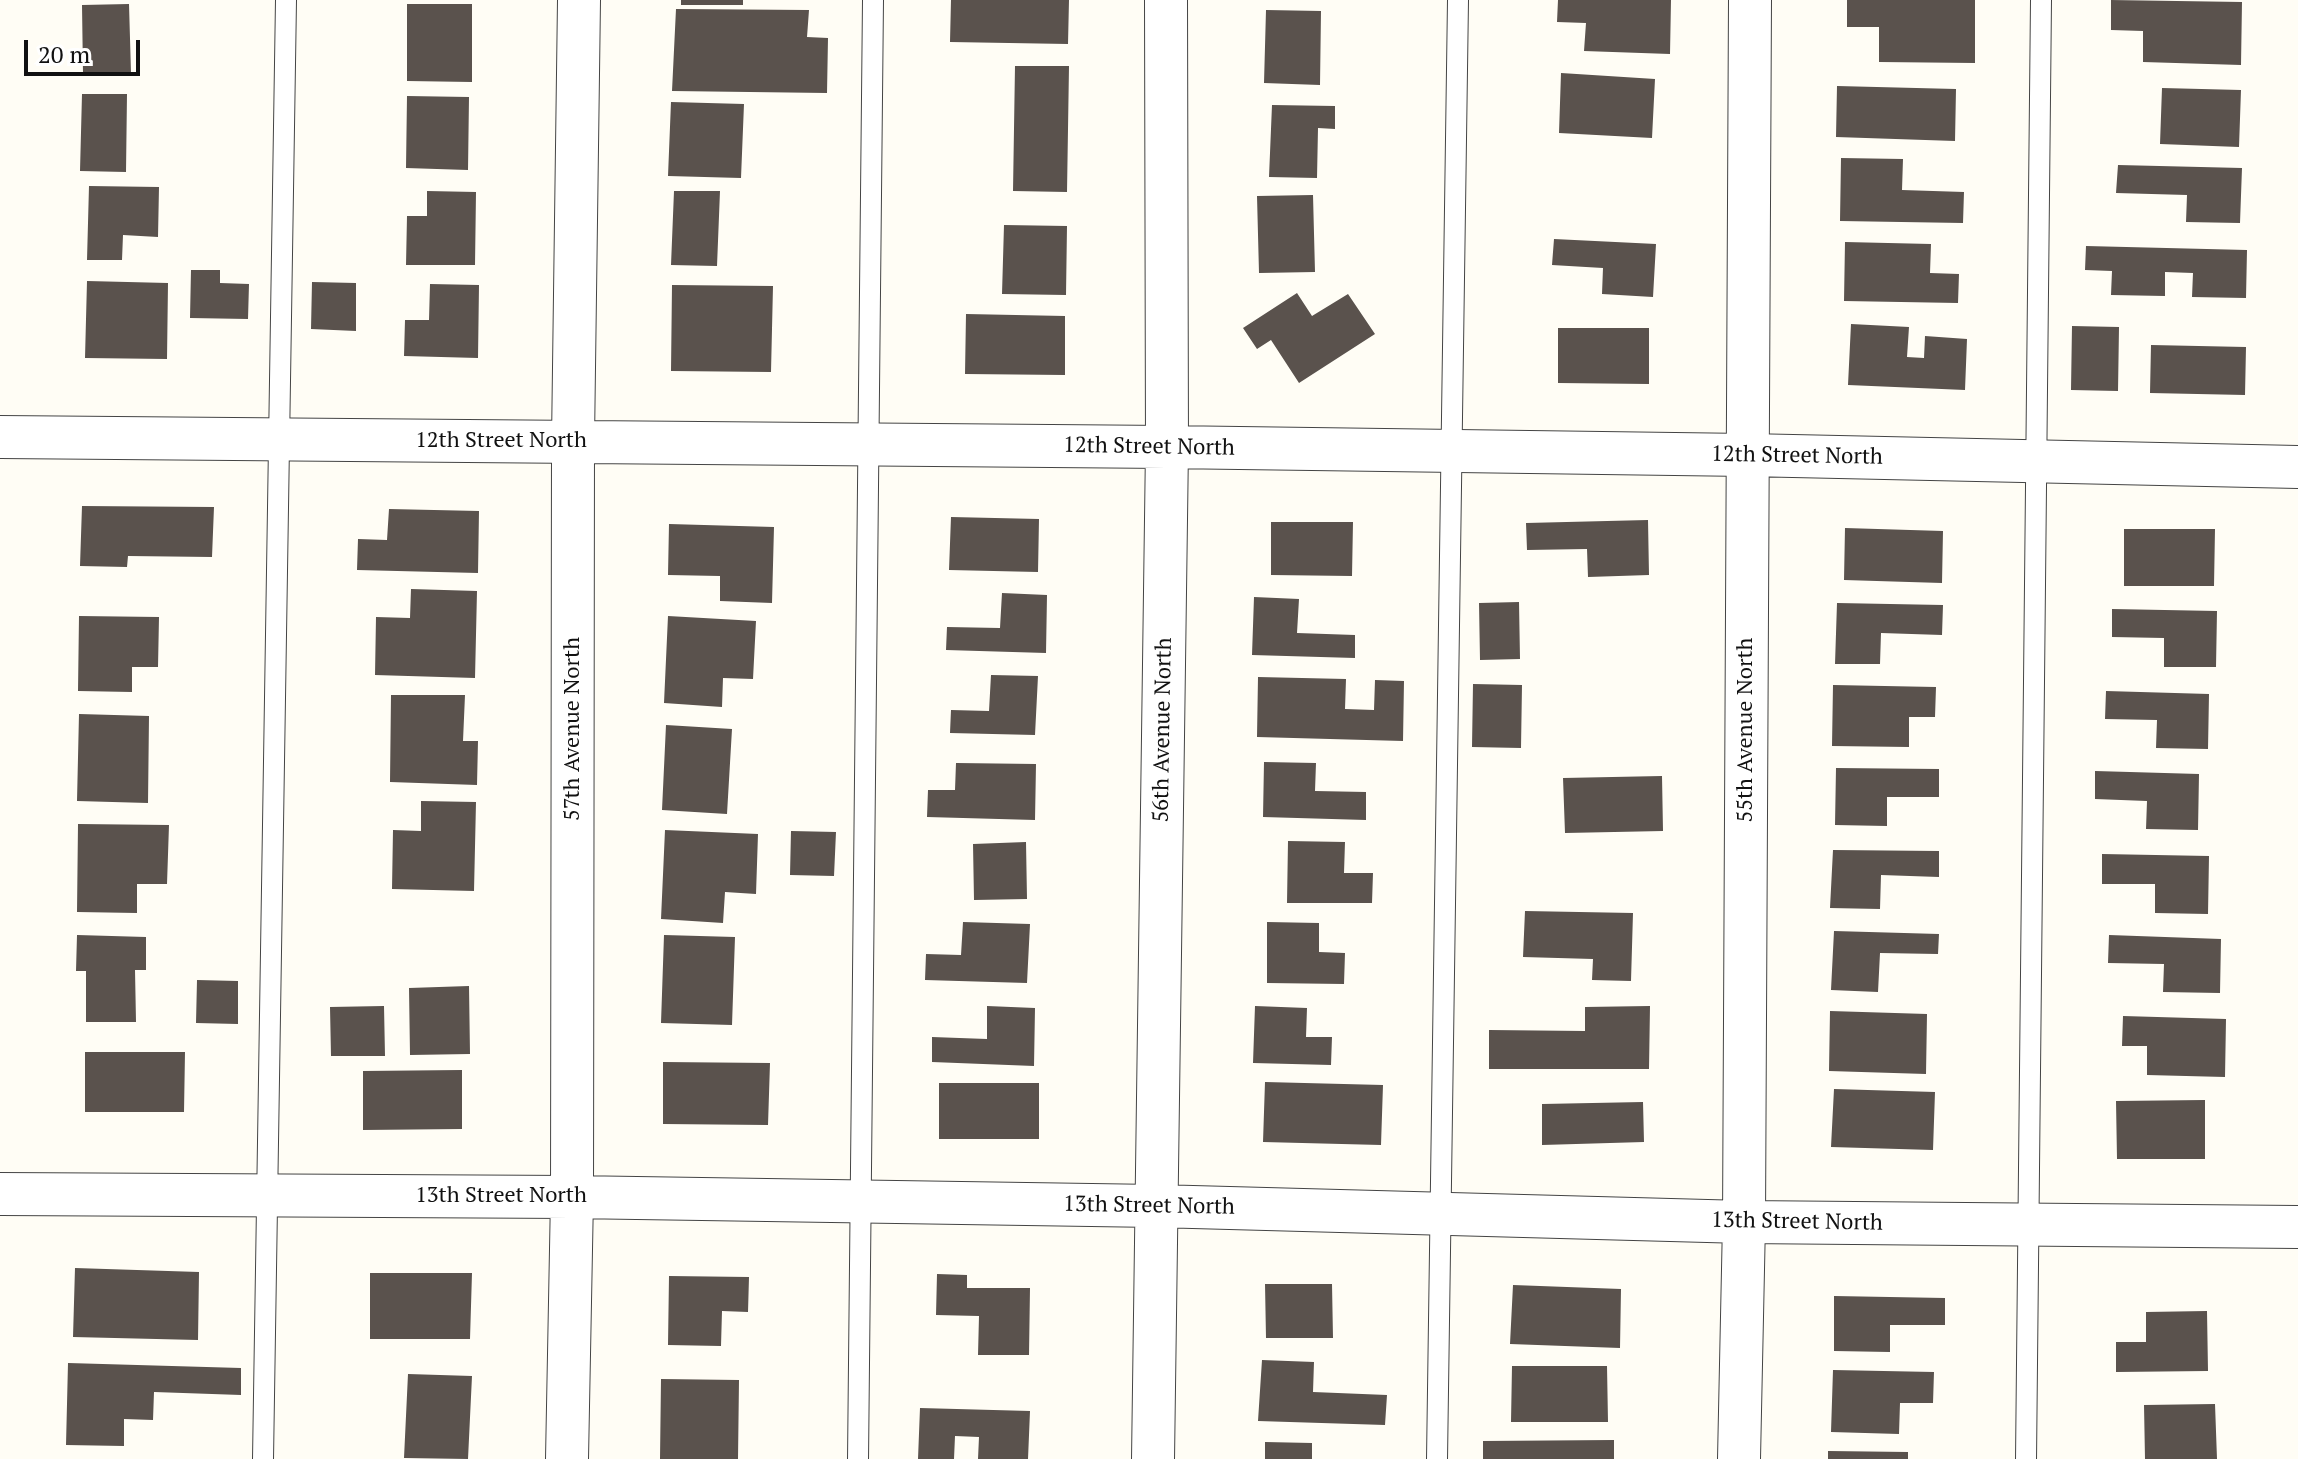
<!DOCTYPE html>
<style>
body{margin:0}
#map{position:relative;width:2298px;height:1459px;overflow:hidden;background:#fffdf5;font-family:"PT Serif",serif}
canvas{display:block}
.scale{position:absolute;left:24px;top:40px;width:116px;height:36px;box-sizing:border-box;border:4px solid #111;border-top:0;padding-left:10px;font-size:24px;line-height:28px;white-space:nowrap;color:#111;-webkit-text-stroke:6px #fff;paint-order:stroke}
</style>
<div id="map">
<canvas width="2298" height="1459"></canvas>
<div class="scale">20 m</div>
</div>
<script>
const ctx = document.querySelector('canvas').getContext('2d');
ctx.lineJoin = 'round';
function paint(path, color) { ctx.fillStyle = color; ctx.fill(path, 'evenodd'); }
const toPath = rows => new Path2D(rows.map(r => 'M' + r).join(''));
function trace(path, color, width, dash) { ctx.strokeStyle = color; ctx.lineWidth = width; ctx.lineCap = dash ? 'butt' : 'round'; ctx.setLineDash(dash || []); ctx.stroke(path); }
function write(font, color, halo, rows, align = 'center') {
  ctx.font = font + ' "PT Serif",serif'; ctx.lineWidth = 8; ctx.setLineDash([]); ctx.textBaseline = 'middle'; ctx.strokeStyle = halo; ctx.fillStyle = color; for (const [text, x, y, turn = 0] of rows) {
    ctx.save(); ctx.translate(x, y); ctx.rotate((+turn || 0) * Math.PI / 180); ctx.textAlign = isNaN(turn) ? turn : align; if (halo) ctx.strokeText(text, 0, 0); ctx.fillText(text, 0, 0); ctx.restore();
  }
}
paint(toPath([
 [681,0,743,0,743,5,681,5],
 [951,0,1069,0,1068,44,950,42],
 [1558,0,1671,0,1670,54,1584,51,1586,23,1557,22],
 [1847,0,1975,0,1975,63,1879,62,1879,27,1847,27],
 [2111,0,2242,2,2241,65,2143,62,2143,31,2111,30],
 [129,4,131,73,83,74,82,5],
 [407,4,472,4,472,82,407,81],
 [676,9,809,10,807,37,828,38,827,93,672,91],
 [1266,10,1321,11,1320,85,1264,83],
 [1015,66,1069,66,1067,192,1013,191],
 [1561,73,1655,79,1652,138,1559,133],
 [1837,86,1956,89,1955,141,1836,137],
 [2162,88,2241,90,2239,147,2160,144],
 [82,94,127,94,126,172,80,171],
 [407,96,469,97,468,170,406,168],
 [671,102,744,104,741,178,668,176],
 [1272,105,1335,106,1335,129,1318,128,1317,178,1269,177],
 [1841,158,1903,159,1902,190,1964,192,1963,223,1840,221],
 [2118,165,2242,168,2240,223,2186,222,2187,195,2116,193],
 [89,186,159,187,158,237,123,235,122,260,87,260],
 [427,191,476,192,475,265,406,265,407,216,427,216],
 [674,191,720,191,717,266,671,265],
 [1313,195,1315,272,1259,273,1257,196],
 [1004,225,1067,226,1066,295,1002,294],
 [1554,239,1656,244,1653,297,1602,294,1603,268,1552,265],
 [1845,242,1931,244,1930,273,1959,274,1958,303,1844,301],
 [2086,246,2247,250,2246,298,2192,297,2193,273,2165,272,2165,296,2111,295,2112,271,2085,270],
 [191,270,220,270,220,283,249,284,248,319,190,318],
 [87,281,168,283,167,359,85,358],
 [312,282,356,283,356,331,311,329],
 [430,284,479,285,478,358,404,356,405,320,429,320],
 [672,285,773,286,771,372,671,371],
 [1297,293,1312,316,1348,294,1375,334,1299,383,1271,340,1257,349,1243,328],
 [966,314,1065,316,1065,375,965,374],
 [1851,324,1909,327,1907,357,1924,358,1925,336,1967,339,1965,390,1848,385],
 [2072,326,2119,327,2118,391,2071,390],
 [1558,328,1649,328,1649,384,1558,383],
 [2151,345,2246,347,2245,395,2150,393],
 [82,506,214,507,212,557,128,556,127,567,80,566],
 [389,509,479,511,478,573,357,570,358,539,387,540],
 [951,517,1039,519,1038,572,949,570],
 [1648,520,1649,575,1588,577,1587,549,1527,550,1526,523],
 [1271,522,1353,522,1352,576,1271,575],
 [669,524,774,527,772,603,720,601,720,576,668,575],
 [1845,528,1943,531,1942,583,1844,580],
 [2124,529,2215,529,2214,586,2124,586],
 [411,589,477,591,475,678,375,675,376,617,410,618],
 [1002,593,1047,595,1046,653,946,650,947,627,1000,628],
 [1254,597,1299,599,1297,633,1355,635,1355,658,1252,655],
 [1519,602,1520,659,1480,660,1479,603],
 [1837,603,1943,605,1942,635,1881,633,1880,664,1835,664],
 [2112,609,2217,611,2216,667,2164,667,2164,638,2112,637],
 [79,616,159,617,158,667,132,667,132,692,78,691],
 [668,616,756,621,753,679,723,678,722,707,664,703],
 [991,675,1038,676,1035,735,950,733,951,710,989,711],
 [1258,677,1346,679,1345,709,1374,710,1375,680,1404,681,1403,741,1257,737],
 [1473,684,1522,685,1521,748,1472,747],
 [1833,685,1936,687,1935,717,1909,717,1909,747,1832,746],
 [2106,691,2209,694,2208,749,2156,748,2157,720,2105,719],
 [391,695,465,695,463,741,478,741,477,785,390,782],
 [79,714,149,716,148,803,77,801],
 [666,725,732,729,727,814,662,810],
 [1264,762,1316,763,1315,791,1366,792,1366,820,1263,817],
 [956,763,1036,764,1035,820,927,817,928,790,955,790],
 [1836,768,1939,769,1939,797,1887,797,1887,826,1835,825],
 [2095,771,2199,774,2198,830,2146,829,2147,801,2095,799],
 [1662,776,1663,831,1565,833,1563,778],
 [421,801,476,802,474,891,392,889,393,830,421,831],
 [78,824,169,825,167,884,137,884,137,913,77,912],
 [665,830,758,834,756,894,725,892,723,923,661,919],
 [791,831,836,832,834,876,790,875],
 [1288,841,1345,842,1344,873,1373,873,1372,903,1287,903],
 [1026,842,1027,899,974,900,973,844],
 [1833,850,1939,851,1939,877,1881,875,1880,909,1830,908],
 [2102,854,2209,856,2208,914,2155,913,2155,884,2102,884],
 [1525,911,1633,913,1631,981,1592,980,1593,959,1523,957],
 [963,922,1030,924,1027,983,925,980,926,954,961,955],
 [1267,922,1319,923,1319,952,1345,953,1344,984,1267,983],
 [1834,931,1939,934,1938,954,1880,953,1878,992,1831,990],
 [77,935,146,937,146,970,135,970,136,1022,86,1022,86,971,76,971],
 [664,935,735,937,732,1025,661,1023],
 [2109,935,2221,939,2220,993,2163,992,2164,964,2108,963],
 [197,980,238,981,238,1024,196,1023],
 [469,986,470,1054,410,1055,409,988],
 [384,1006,385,1056,331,1056,330,1007],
 [987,1006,1035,1008,1034,1066,932,1062,932,1037,987,1039],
 [1255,1006,1307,1008,1306,1037,1332,1037,1331,1065,1253,1063],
 [1650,1006,1649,1069,1489,1069,1489,1030,1585,1031,1585,1007],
 [1830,1011,1927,1014,1926,1074,1829,1071],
 [2123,1016,2226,1019,2225,1077,2147,1075,2147,1046,2122,1046],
 [85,1052,185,1052,184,1112,85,1112],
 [663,1062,770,1063,768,1125,663,1124],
 [462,1070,462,1129,363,1130,363,1071],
 [1265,1082,1383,1085,1381,1145,1263,1142],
 [939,1083,1039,1083,1039,1139,939,1139],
 [1834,1089,1935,1092,1933,1150,1831,1147],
 [2205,1100,2205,1159,2117,1159,2116,1101],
 [1643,1102,1644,1142,1542,1145,1542,1104],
 [75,1268,199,1272,198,1340,73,1337],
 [370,1273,472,1273,470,1339,370,1339],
 [937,1274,967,1275,967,1288,1030,1288,1029,1355,978,1355,979,1316,936,1315],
 [669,1276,749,1277,748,1312,722,1311,721,1346,668,1345],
 [1265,1284,1332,1284,1333,1338,1266,1338],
 [1513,1285,1621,1289,1620,1348,1510,1344],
 [1834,1296,1945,1298,1945,1325,1890,1325,1890,1352,1834,1351],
 [2207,1311,2208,1371,2116,1372,2116,1342,2146,1342,2146,1312],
 [1262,1360,1314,1362,1313,1392,1387,1395,1385,1425,1258,1421],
 [68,1363,241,1368,241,1395,154,1392,153,1420,124,1419,124,1446,66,1445],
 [1512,1366,1607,1366,1608,1422,1511,1422],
 [1833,1370,1934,1372,1933,1403,1900,1403,1899,1434,1831,1432],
 [408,1374,472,1376,468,1459,404,1458],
 [661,1379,739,1380,738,1459,660,1459],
 [2215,1404,2217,1459,2145,1459,2144,1405],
 [920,1408,1030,1411,1028,1459,978,1459,979,1437,955,1436,954,1459,918,1459],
 [1614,1440,1614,1459,1483,1459,1483,1441],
 [1265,1442,1312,1443,1312,1459,1265,1459],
 [1828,1451,1908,1452,1908,1459,1828,1459]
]), '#5a524d');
const lane = toPath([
 [263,1459,286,0],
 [858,1459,873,0],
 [1437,1459,1458,0],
 [2026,1459,2041,0]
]);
const street = toPath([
 [0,437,1167,447,1747,455,2298,467],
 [0,1194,572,1197,1156,1206,1744,1222,2298,1227],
 [567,1459,572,1197,573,441,579,0],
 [1153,1459,1167,447,1166,0],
 [1739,1459,1744,1222,1750,0]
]);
trace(lane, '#444', 22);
trace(street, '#444', 44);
trace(lane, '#fff', 20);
trace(street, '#fff', 42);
write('22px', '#111', '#fff', [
 ["12th Street North",501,441],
 ["12th Street North",1149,447,1],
 ["12th Street North",1797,456,1],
 ["57th Avenue North",573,729,-90],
 ["56th Avenue North",1163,730,-89],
 ["55th Avenue North",1746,730,-90],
 ["13th Street North",501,1196],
 ["13th Street North",1149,1206,1],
 ["13th Street North",1797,1222,1]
]);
</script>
